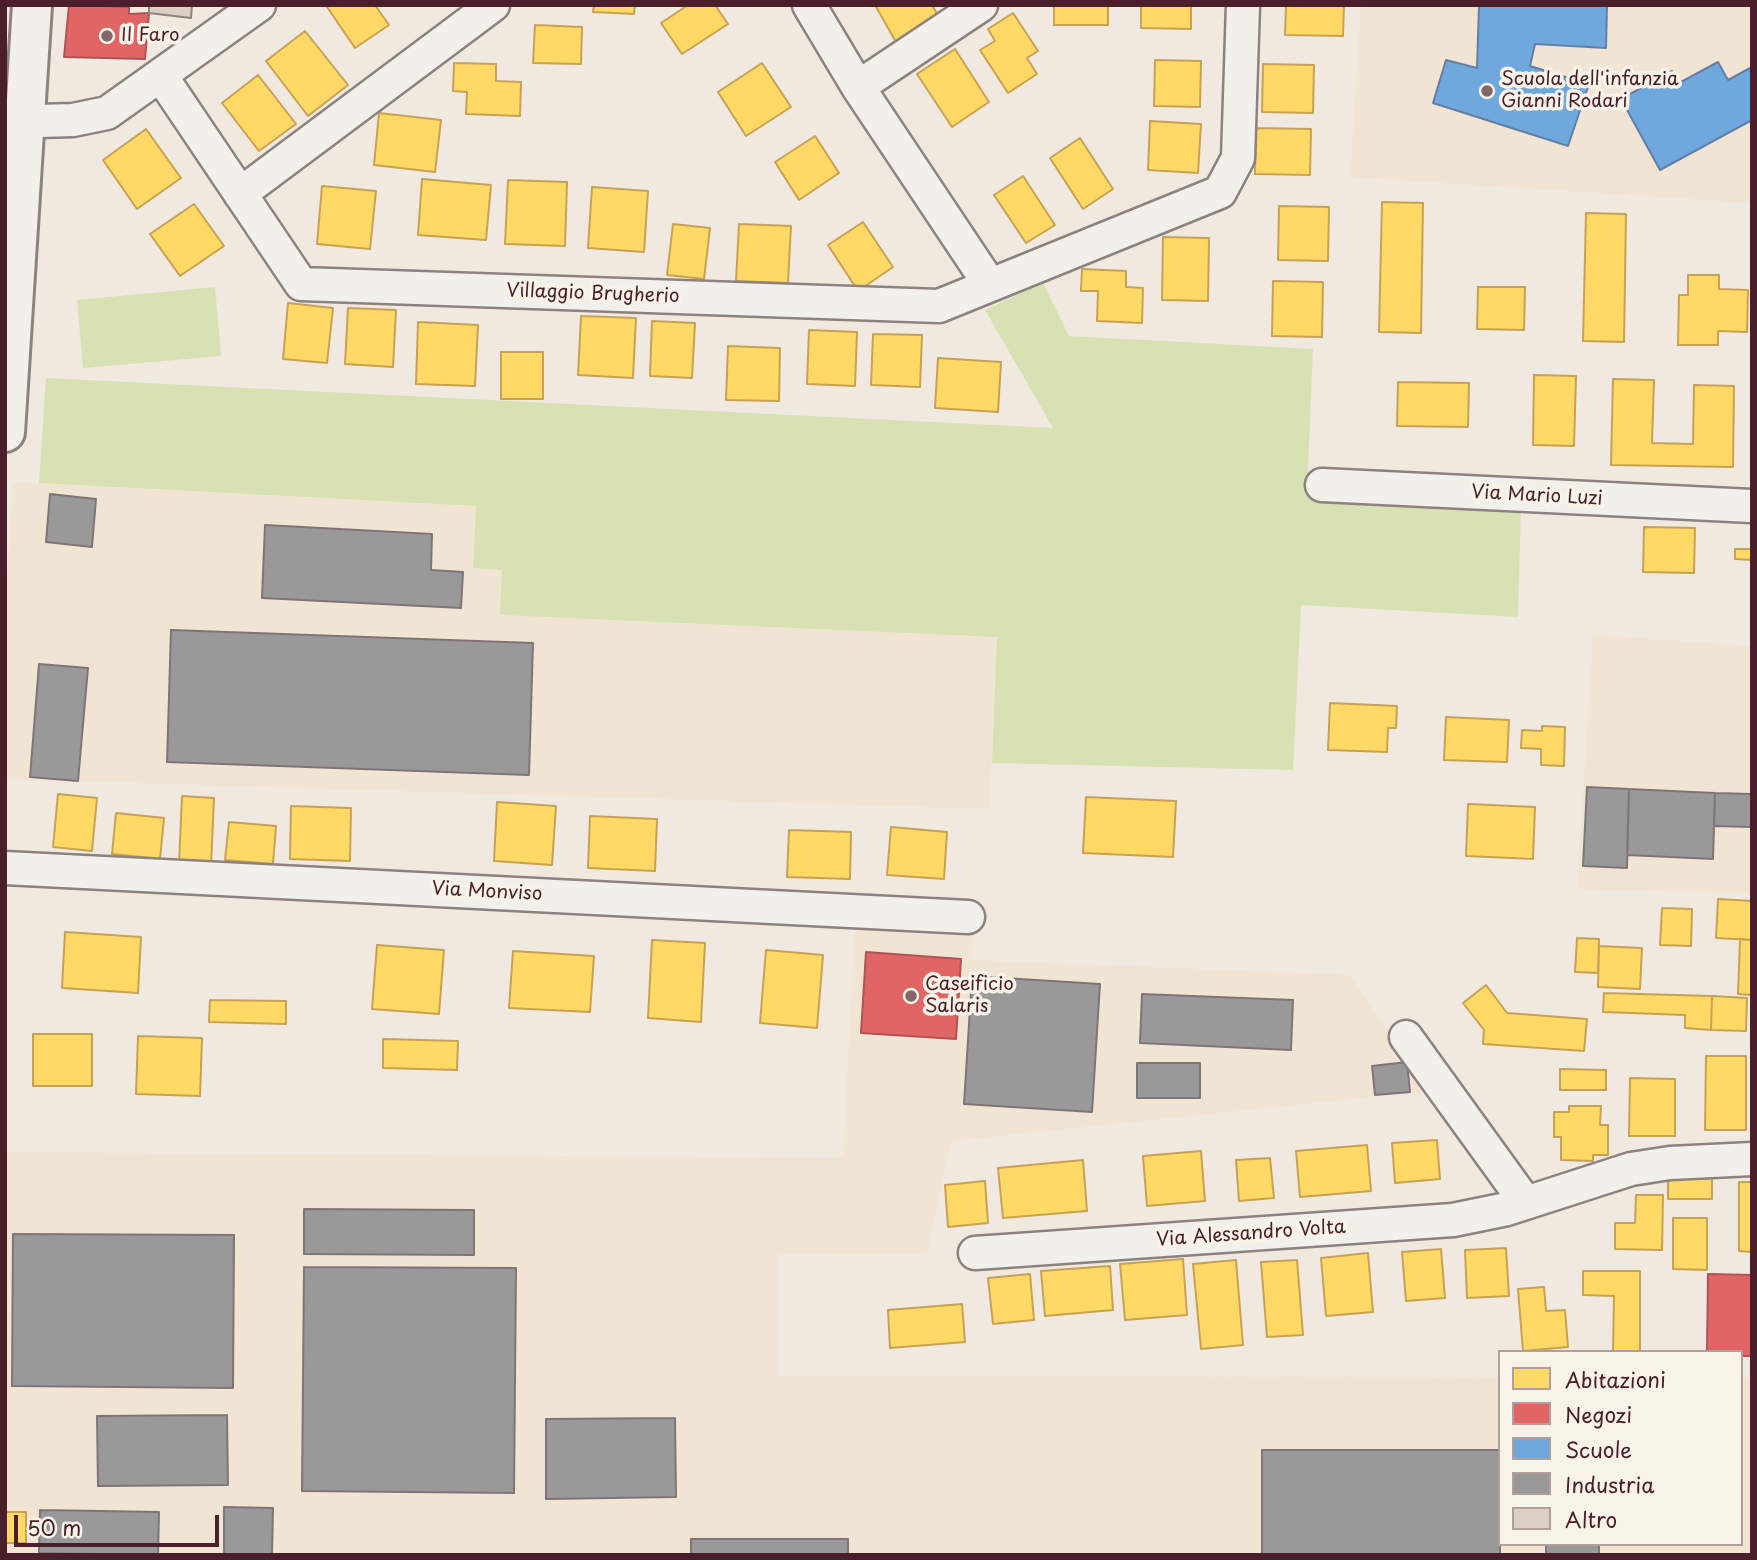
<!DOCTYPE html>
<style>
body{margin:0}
#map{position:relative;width:1757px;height:1560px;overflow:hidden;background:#f0e9df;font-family:"Playpen Sans",sans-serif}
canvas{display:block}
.frame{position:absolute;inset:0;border:7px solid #4a1f2b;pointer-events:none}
.legend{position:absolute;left:1498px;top:1350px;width:245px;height:196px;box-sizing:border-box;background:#f7f3e8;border:2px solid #b29e9c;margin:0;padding:9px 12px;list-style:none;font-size:21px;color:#4a1f2b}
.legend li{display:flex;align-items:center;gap:14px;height:35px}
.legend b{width:35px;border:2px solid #b29e9c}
.scale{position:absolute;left:14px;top:1515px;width:205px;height:32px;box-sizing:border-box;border:4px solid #4a1f2b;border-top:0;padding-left:9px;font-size:21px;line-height:24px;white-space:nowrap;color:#4a1f2b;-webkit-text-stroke:5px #f7f3e8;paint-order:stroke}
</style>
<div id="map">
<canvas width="1757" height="1560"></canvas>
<div class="frame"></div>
<ul class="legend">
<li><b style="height:19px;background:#ffd966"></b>Abitazioni</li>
<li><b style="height:19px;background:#e06666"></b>Negozi</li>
<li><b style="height:19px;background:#6fa8dc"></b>Scuole</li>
<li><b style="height:19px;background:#999"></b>Industria</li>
<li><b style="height:19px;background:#dcd0c4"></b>Altro</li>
</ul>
<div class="scale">50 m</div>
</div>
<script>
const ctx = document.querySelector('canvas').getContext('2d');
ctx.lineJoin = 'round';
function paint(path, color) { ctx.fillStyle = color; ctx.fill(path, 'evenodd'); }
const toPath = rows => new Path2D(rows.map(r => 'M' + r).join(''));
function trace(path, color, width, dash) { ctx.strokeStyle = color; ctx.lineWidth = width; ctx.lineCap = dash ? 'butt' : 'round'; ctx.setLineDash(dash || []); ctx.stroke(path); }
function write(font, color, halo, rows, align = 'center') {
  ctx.font = font + ' "Playpen Sans",sans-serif'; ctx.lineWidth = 7; ctx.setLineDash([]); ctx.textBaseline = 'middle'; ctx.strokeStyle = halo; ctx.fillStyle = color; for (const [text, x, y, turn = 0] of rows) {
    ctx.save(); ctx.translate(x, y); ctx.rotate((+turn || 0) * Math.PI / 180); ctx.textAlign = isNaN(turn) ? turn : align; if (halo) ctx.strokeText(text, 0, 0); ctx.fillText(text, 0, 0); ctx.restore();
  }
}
paint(toPath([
 [1361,5,1752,5,1752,203,1350,177],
 [13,482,476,506,473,568,502,570,500,615,998,637,989,809,5,779,5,609],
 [1593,635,1752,646,1752,893,1577,889],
 [855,926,973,934,971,960,1350,975,1429,1091,951,1141,927,1253,777,1255,777,1376,1500,1377,1500,1544,1741,1544,1741,1377,1752,1377,1752,1555,5,1555,5,1152,843,1158]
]), '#f2e4d2');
paint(toPath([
 [1043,283,1069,336,1313,349,1307,495,1521,505,1518,617,1301,605,1293,770,992,763,997,637,500,615,502,570,473,568,476,506,39,483,46,378,1053,428,985,310],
 [215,287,221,356,83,368,77,300]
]), '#d8e1b4');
const homes = toPath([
 [330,5,375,5,389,25,355,48,327,7,330,5],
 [594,5,635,5,634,14,593,12,594,5],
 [688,5,715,5,728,24,682,54,661,23,688,5],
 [875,5,932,5,939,17,896,42,875,5],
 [1054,5,1108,5,1108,25,1054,25,1054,5],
 [1141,5,1191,5,1191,29,1141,28,1141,5],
 [1286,5,1344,5,1343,36,1285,35,1286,5],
 [1013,13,1038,51,1027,58,1037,74,1008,93,980,50,995,41,988,29,1013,13],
 [535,25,582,27,581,64,533,63,535,25],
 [305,31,348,85,308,116,266,61,305,31],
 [955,49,989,102,952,127,917,74,955,49],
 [1155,60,1201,61,1200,107,1154,106,1155,60],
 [454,63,496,64,496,81,521,82,520,116,466,114,467,92,453,91,454,63],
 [762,63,791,107,746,136,718,92,762,63],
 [1263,64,1314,65,1313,113,1262,112,1263,64],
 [258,75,296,124,259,151,222,103,258,75],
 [379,113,441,120,435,172,374,165,379,113],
 [1150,121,1201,124,1198,173,1148,170,1150,121],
 [1256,128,1311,129,1310,175,1255,174,1256,128],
 [146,129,181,178,137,209,103,160,146,129],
 [815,136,839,173,799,200,775,162,815,136],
 [1080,138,1113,189,1083,209,1050,158,1080,138],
 [1023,176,1055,225,1026,243,994,195,1023,176],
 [422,179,491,185,486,240,418,235,422,179],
 [508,180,567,182,565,246,505,244,508,180],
 [322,186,376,191,370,249,317,244,322,186],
 [592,187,648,191,644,252,588,248,592,187],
 [1382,202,1423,203,1421,333,1379,332,1382,202],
 [194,204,224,246,180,276,150,234,194,204],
 [1279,206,1329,207,1328,261,1278,260,1279,206],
 [1586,213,1626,214,1624,342,1583,341,1586,213],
 [863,222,893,267,858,291,828,245,863,222],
 [673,224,710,228,704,279,667,275,673,224],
 [739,224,791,226,788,283,736,281,739,224],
 [1163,237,1209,238,1208,301,1162,300,1163,237],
 [1082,269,1126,271,1126,287,1143,288,1142,323,1097,321,1098,291,1081,291,1082,269],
 [1688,275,1719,275,1719,289,1748,290,1747,332,1718,331,1718,345,1678,345,1679,295,1688,295,1688,275],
 [1273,281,1323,282,1322,337,1272,336,1273,281],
 [1478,287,1525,287,1524,330,1477,329,1478,287],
 [288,303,333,308,327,363,283,359,288,303],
 [348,308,396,310,393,367,345,364,348,308],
 [581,316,636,318,633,378,578,375,581,316],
 [652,321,695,323,692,378,650,376,652,321],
 [418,322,478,325,475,386,416,384,418,322],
 [809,330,857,332,855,386,807,384,809,330],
 [873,334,922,335,920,387,871,385,873,334],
 [728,346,780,348,779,401,726,400,728,346],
 [501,352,543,352,543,399,501,399,501,352],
 [938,358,1001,362,998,412,935,408,938,358],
 [1534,375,1576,376,1574,446,1533,445,1534,375],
 [1613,379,1654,380,1652,443,1693,444,1694,385,1734,386,1733,467,1611,465,1613,379],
 [1398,382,1469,383,1468,427,1397,426,1398,382],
 [1644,527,1695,528,1694,573,1643,572,1644,527],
 [1735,549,1752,549,1752,560,1735,559,1735,549],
 [1330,703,1397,706,1396,728,1388,728,1387,752,1328,750,1330,703],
 [1446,717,1509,720,1507,762,1444,760,1446,717],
 [1542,726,1565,727,1564,766,1541,765,1541,749,1521,748,1522,730,1542,731,1542,726],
 [58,794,97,798,92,851,53,847,58,794],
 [182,796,214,798,211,865,179,864,182,796],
 [1086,797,1176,801,1173,857,1083,853,1086,797],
 [497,802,556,806,552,865,494,861,497,802],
 [1468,804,1535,807,1533,859,1466,856,1468,804],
 [291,806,351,808,350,861,290,859,291,806],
 [116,813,164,818,160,859,112,854,116,813],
 [590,816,657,819,655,871,588,868,590,816],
 [229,822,276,826,273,864,225,860,229,822],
 [891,827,947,832,944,879,887,875,891,827],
 [789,830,851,832,850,879,787,877,789,830],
 [1718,899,1752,901,1752,940,1716,938,1718,899],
 [1662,908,1692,909,1691,946,1660,945,1662,908],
 [65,932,141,937,138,993,62,988,65,932],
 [1577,938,1599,939,1598,973,1575,972,1577,938],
 [1740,939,1752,940,1752,995,1738,994,1740,939],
 [652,940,705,943,701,1022,648,1018,652,940],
 [377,945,444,950,439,1014,372,1009,377,945],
 [1599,946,1642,948,1640,989,1598,987,1599,946],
 [766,950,823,955,817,1028,760,1023,766,950],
 [513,951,594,956,590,1012,509,1008,513,951],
 [1486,985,1507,1013,1587,1019,1584,1051,1483,1044,1484,1030,1463,1003,1486,985],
 [1604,993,1712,996,1711,1030,1685,1028,1685,1015,1603,1012,1604,993],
 [1712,996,1747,998,1746,1031,1711,1030,1712,996],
 [210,1000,286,1001,286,1024,209,1022,210,1000],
 [33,1034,92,1034,92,1086,33,1086,33,1034],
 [138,1036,202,1038,200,1096,136,1094,138,1036],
 [383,1039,458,1041,457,1070,383,1068,383,1039],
 [1706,1056,1746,1056,1746,1130,1705,1130,1706,1056],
 [1560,1069,1606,1070,1606,1090,1560,1090,1560,1069],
 [1630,1078,1675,1079,1675,1136,1629,1136,1630,1078],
 [1569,1106,1601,1106,1600,1125,1608,1125,1608,1155,1593,1155,1593,1161,1561,1160,1561,1137,1554,1137,1554,1112,1569,1112,1569,1106],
 [1437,1140,1440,1179,1395,1183,1392,1143,1437,1140],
 [1367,1145,1371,1191,1300,1197,1296,1151,1367,1145],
 [1201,1151,1205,1201,1147,1206,1143,1156,1201,1151],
 [1270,1158,1274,1198,1239,1201,1236,1160,1270,1158],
 [1083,1160,1087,1211,1003,1218,998,1168,1083,1160],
 [1668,1177,1712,1178,1712,1199,1668,1199,1668,1177],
 [985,1181,988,1223,948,1227,945,1185,985,1181],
 [1739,1182,1752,1182,1752,1252,1739,1251,1739,1182],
 [1636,1195,1663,1195,1662,1250,1615,1249,1615,1223,1635,1223,1636,1195],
 [1673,1218,1707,1218,1707,1270,1673,1269,1673,1218],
 [1506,1248,1509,1296,1467,1298,1465,1250,1506,1248],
 [1441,1249,1445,1298,1406,1301,1402,1252,1441,1249],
 [1368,1253,1373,1312,1326,1316,1321,1258,1368,1253],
 [1183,1259,1187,1315,1125,1320,1120,1264,1183,1259],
 [1236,1260,1243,1345,1201,1349,1193,1264,1236,1260],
 [1297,1260,1303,1335,1267,1337,1261,1262,1297,1260],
 [1110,1266,1113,1310,1045,1316,1041,1271,1110,1266],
 [1583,1271,1640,1271,1640,1352,1613,1352,1614,1296,1583,1295,1583,1271],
 [1030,1274,1034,1320,993,1324,988,1278,1030,1274],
 [1544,1287,1546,1311,1565,1310,1568,1347,1523,1351,1518,1289,1544,1287],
 [962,1304,965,1342,890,1348,888,1310,962,1304],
 [5,1512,26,1512,26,1543,5,1543,5,1512]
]);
paint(homes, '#ffd966');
trace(homes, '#c9a154', 2);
const shops = toPath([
 [69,5,129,7,129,14,149,13,145,59,64,57,69,5],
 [866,952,961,959,956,1039,861,1033,866,952],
 [1708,1274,1752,1275,1752,1356,1741,1356,1741,1352,1707,1352,1708,1274]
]);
paint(shops, '#e06666');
trace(shops, '#b35154', 2);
const schools = toPath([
 [1479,5,1607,5,1606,48,1535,44,1530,66,1589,84,1568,146,1433,103,1446,60,1477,68,1479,5],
 [1718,62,1728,80,1752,67,1752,120,1660,170,1621,99,1672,71,1679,83,1718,62]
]);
paint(schools, '#6fa8dc');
trace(schools, '#647fa7', 2);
const industry = toPath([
 [50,494,96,499,92,547,46,542,50,494],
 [265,525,432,534,431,570,463,572,461,608,262,598,265,525],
 [171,630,533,643,529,775,167,762,171,630],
 [39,664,88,668,78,781,30,777,39,664],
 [1587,787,1629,789,1627,868,1583,866,1587,787],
 [1629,789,1715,793,1713,859,1627,855,1629,789],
 [1715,793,1752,794,1752,827,1714,826,1715,793],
 [972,976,1100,984,1092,1112,964,1104,972,976],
 [1142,994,1293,1000,1291,1050,1140,1043,1142,994],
 [1407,1062,1410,1092,1375,1095,1372,1066,1407,1062],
 [1137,1063,1200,1063,1200,1098,1137,1098,1137,1063],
 [304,1209,474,1210,474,1255,304,1254,304,1209],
 [13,1234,234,1235,233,1388,12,1386,13,1234],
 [304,1267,516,1268,514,1493,302,1491,304,1267],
 [227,1415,228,1485,98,1486,97,1416,227,1415],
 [675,1418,676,1497,546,1499,546,1419,675,1418],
 [1262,1450,1500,1450,1500,1555,1262,1555,1262,1450],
 [224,1507,273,1508,272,1555,224,1555,224,1507],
 [40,1510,159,1512,158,1555,39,1553,40,1510],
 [691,1539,848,1539,848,1555,691,1555,691,1539],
 [1546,1544,1599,1544,1599,1555,1546,1555,1546,1544]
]);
paint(industry, '#999');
trace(industry, '#817478', 2);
const building = toPath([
 [149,5,192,5,191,18,149,13,149,5]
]);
paint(building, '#dcd0c4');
trace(building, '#8d827f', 2);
const minor = toPath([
 [809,5,858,87,990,285],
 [161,76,301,284,939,306,1220,192,1238,158,1243,5],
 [858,87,981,5],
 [5,122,73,120,107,113,259,5],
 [240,194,493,5],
 [1322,485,1752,506],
 [5,868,968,917],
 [1406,1037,1526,1203],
 [975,1253,1453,1220,1507,1209,1631,1169,1670,1163,1752,1159]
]);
const secondary = toPath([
 [5,432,32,5]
]);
trace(minor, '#8d827f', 37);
trace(secondary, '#8d827f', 44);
trace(minor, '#f2f0eb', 32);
trace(secondary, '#f2f0eb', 38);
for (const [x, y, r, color] of [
 [107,36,7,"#84666a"],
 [1487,91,7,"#84666a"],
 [911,996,7,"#84666a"]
]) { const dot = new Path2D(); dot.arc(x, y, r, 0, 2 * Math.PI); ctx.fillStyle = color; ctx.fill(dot); trace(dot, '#f7f3e8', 2.5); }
write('19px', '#4a1f2b', '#f7f3e8', [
 ["Il Faro",121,36],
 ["Scuola dell'infanzia",1501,80],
 ["Gianni Rodari",1501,102],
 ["Caseificio",925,985],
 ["Salaris",925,1007]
], 'left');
write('19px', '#4a1f2b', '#f7f3e8', [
 ["Villaggio Brugherio",593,294,2],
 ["Via Mario Luzi",1537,496,3],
 ["Via Monviso",487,892,3],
 ["Via Alessandro Volta",1251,1234,-4]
]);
</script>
